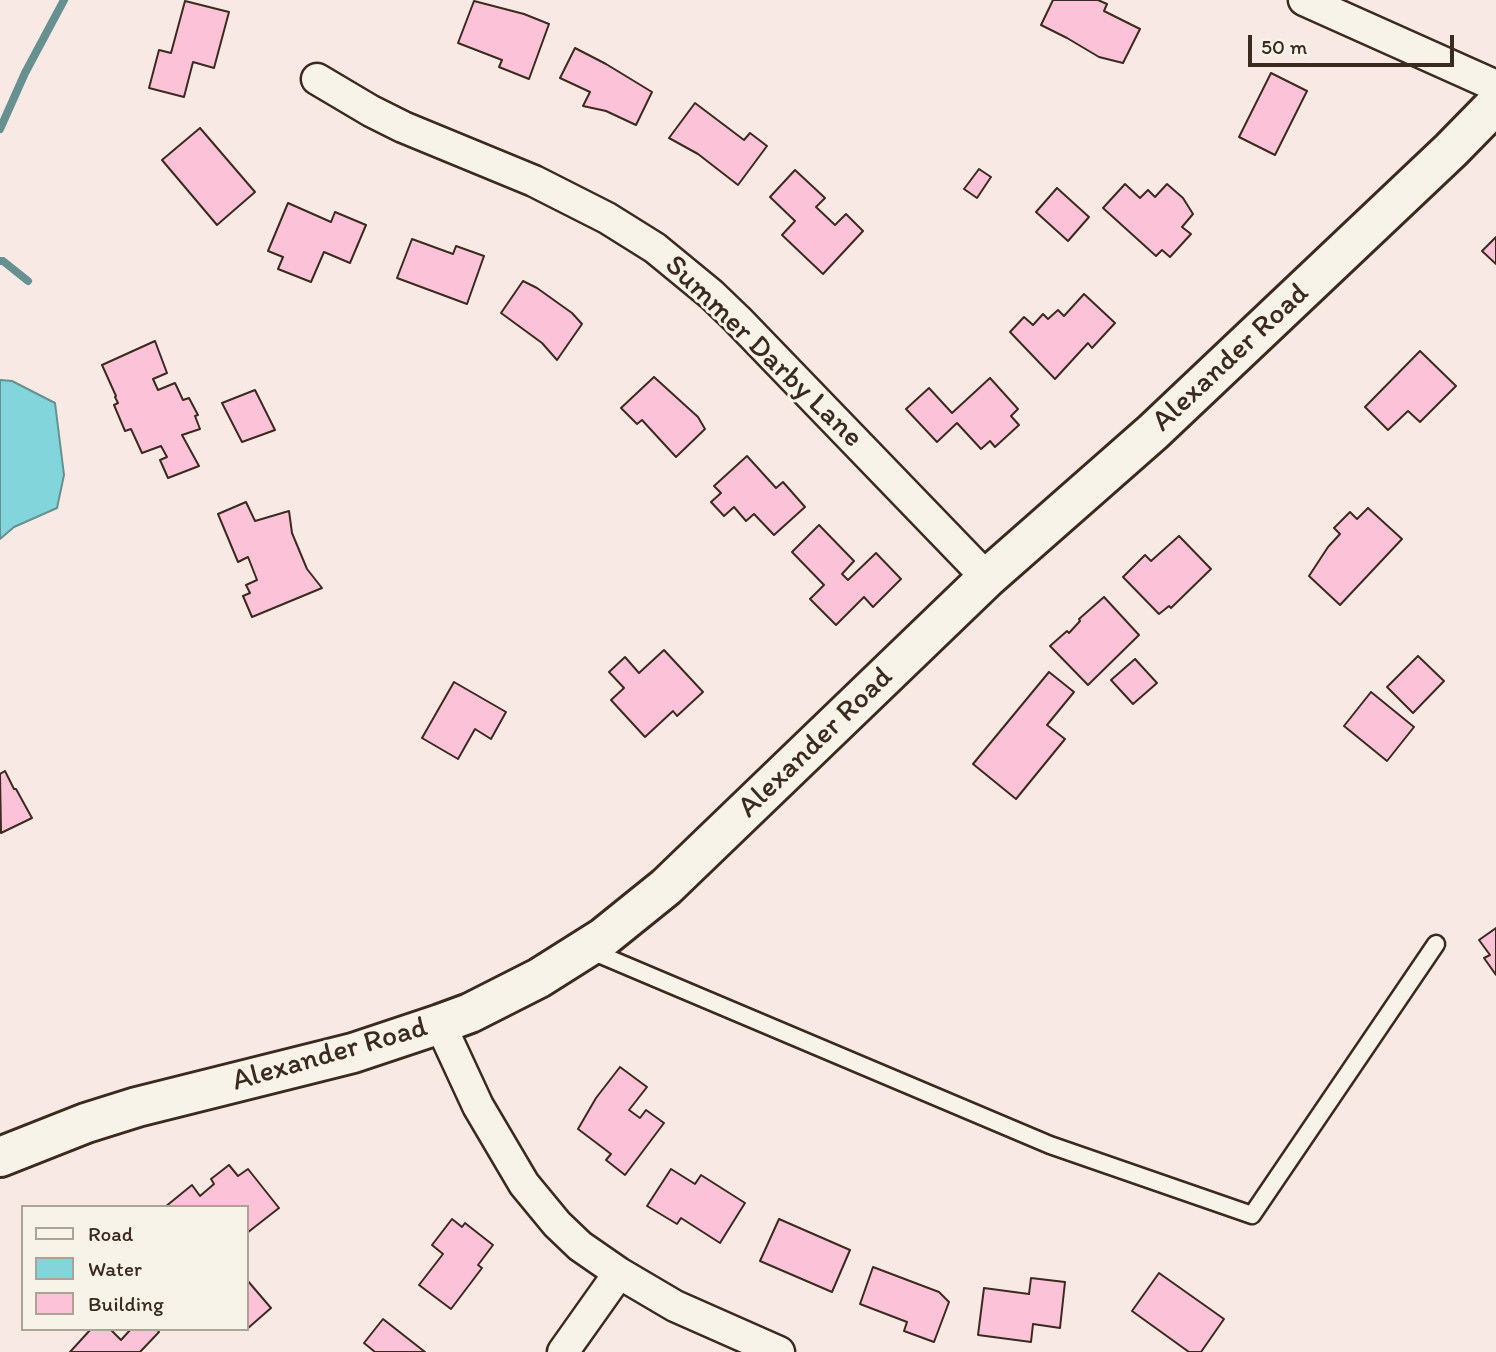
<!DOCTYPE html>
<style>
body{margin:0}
#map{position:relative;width:1496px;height:1352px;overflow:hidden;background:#f8e9e5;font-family:Itim,sans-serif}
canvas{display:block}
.legend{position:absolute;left:21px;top:1205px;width:228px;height:126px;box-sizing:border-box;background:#f7f3e8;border:2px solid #aca397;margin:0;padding:9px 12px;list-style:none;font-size:21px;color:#3b2a1e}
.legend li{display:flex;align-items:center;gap:14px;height:35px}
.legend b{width:35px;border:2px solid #aca397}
.scale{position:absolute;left:1248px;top:35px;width:206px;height:32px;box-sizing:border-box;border:4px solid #3b2a1e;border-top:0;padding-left:9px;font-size:21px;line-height:24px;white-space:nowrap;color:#3b2a1e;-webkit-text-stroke:5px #f7f3e8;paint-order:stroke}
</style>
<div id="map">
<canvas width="1496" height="1352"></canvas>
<ul class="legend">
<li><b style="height:9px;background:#f7f3e8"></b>Road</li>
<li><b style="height:19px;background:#83d5dc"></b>Water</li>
<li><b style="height:19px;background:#fbc2d8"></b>Building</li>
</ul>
<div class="scale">50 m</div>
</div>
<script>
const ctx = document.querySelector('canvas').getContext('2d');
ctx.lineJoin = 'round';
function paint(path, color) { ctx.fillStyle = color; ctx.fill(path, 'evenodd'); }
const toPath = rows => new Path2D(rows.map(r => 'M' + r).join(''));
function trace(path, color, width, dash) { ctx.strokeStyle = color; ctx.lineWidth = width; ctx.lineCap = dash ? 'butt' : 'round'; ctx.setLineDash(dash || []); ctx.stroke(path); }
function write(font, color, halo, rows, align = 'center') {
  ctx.font = font + ' Itim,sans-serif'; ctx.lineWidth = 6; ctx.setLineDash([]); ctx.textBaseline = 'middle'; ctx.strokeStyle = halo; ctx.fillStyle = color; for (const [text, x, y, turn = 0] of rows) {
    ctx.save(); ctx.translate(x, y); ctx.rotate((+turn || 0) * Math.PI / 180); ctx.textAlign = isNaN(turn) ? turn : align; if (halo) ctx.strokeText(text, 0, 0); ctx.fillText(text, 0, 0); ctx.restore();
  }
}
const water = toPath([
 [0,380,12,381,55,403,64,475,57,508,14,527,0,539,0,380]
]);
paint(water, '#83d5dc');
trace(water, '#669190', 2);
trace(toPath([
 [0,129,25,73,64,0],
 [0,261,3,261,28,281]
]), '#669190', 8);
const building = toPath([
 [1053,0,1098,0,1107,4,1104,11,1140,29,1123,63,1099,57,1067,38,1041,25,1053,0],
 [185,1,229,12,214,68,193,62,184,97,149,88,159,50,171,53,185,1],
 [474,1,524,14,549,24,529,79,499,67,502,60,458,43,474,1],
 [575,48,606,64,652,92,636,125,606,111,583,106,590,92,560,78,575,48],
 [1271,73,1307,91,1275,155,1239,137,1271,73],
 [695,103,744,140,750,133,767,146,738,185,698,154,669,138,695,103],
 [200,128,255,192,217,225,162,160,200,128],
 [979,169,991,177,977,198,964,189,979,169],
 [795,170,825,198,816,207,835,225,846,214,863,231,823,274,782,235,795,221,770,197,795,170],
 [1125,184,1140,198,1148,190,1155,197,1167,184,1183,198,1193,214,1182,227,1191,234,1170,257,1162,250,1156,256,1103,208,1125,184],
 [1057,188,1089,217,1068,241,1036,212,1057,188],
 [288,203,331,222,335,212,366,225,350,263,324,252,311,282,278,269,283,257,268,251,288,203],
 [1496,237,1496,264,1482,251,1496,237],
 [412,239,453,254,456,246,484,256,467,304,397,278,412,239],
 [523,281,537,288,572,313,582,324,557,360,542,343,501,313,523,281],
 [1084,294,1115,323,1092,348,1088,343,1055,379,1010,332,1024,317,1033,325,1043,314,1048,319,1058,310,1064,316,1084,294],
 [155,341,167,373,153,379,158,390,175,383,183,400,189,398,198,415,195,416,200,429,182,435,199,466,168,478,160,460,167,457,161,446,142,453,131,429,125,431,114,405,118,403,115,397,116,396,102,365,155,341],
 [1420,351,1456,386,1420,422,1408,411,1388,430,1365,407,1420,351],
 [654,377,698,417,705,429,676,457,642,420,637,424,621,408,654,377],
 [990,378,1018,409,1011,416,1019,425,995,447,990,441,981,449,957,423,937,442,906,409,929,388,952,413,990,378],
 [255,390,275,430,242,442,222,403,255,390],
 [747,456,776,488,783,482,805,507,774,535,754,514,746,521,734,507,724,516,711,502,721,493,714,486,747,456],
 [246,502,255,521,289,511,292,533,307,569,322,588,252,617,243,596,250,593,246,585,257,580,248,557,238,562,218,514,246,502],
 [1368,508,1402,539,1340,605,1309,576,1328,547,1340,534,1334,528,1350,512,1357,519,1368,508],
 [819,525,854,561,842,574,848,580,876,553,901,579,873,607,864,597,836,625,810,599,824,585,792,552,819,525],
 [1179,536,1211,569,1171,608,1169,606,1159,614,1123,577,1145,555,1151,561,1179,536],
 [1104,597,1139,635,1088,685,1050,646,1067,631,1069,633,1080,621,1079,619,1104,597],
 [664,650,703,692,677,716,673,711,645,737,611,700,624,688,609,672,625,657,639,673,664,650],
 [1418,656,1444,681,1413,713,1387,687,1418,656],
 [1135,659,1157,683,1133,704,1111,680,1135,659],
 [1049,672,1074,692,1047,725,1065,739,1016,799,973,764,1049,672],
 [454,682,506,712,491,739,475,729,458,759,422,738,454,682],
 [1371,692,1414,727,1387,761,1344,726,1371,692],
 [5,771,14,789,16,789,32,818,1,833,0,774,5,771],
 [1496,928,1496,975,1484,958,1490,955,1479,940,1496,928],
 [620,1067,647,1087,629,1110,640,1118,646,1110,664,1123,625,1175,606,1160,611,1154,578,1129,596,1098,620,1067],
 [229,1165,238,1176,248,1169,279,1208,247,1233,247,1207,165,1207,192,1185,200,1196,214,1184,211,1179,229,1165],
 [671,1169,695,1184,701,1175,745,1203,720,1243,681,1218,677,1224,647,1206,671,1169],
 [452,1219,462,1227,465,1223,493,1245,478,1265,482,1268,451,1309,419,1285,443,1254,432,1245,452,1219],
 [779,1219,850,1250,832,1292,760,1261,779,1219],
 [873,1267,939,1292,949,1302,934,1342,904,1331,907,1322,860,1304,873,1267],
 [1159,1273,1224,1319,1201,1352,1189,1352,1132,1311,1159,1273],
 [1031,1278,1065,1282,1060,1328,1033,1324,1031,1342,978,1335,984,1288,1029,1294,1031,1278],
 [247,1280,271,1308,247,1329,247,1280],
 [383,1319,425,1352,375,1352,364,1343,383,1319],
 [91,1329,110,1329,121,1340,131,1329,157,1329,159,1332,140,1352,70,1352,91,1329]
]);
paint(building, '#fbc2d8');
trace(building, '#3b2a1e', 2);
const lane = toPath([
 [589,950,1050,1145,1252,1215,1436,944]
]);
const street = toPath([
 [1304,0,1496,86],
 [317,79,371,111,403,127,534,181,607,218,655,248,711,294,737,319,987,578],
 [440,1024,478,1106,524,1184,557,1224,580,1246,619,1273,675,1306,779,1352],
 [563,1352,619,1273]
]);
const secondary = toPath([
 [0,1157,86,1123,137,1107,353,1053,440,1024,470,1013,539,978,604,937,666,887,987,578,1153,432,1451,150,1496,104]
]);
trace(lane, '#3b2a1e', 21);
trace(street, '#3b2a1e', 35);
trace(secondary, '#3b2a1e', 44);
trace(lane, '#f7f3e8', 16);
trace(street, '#f7f3e8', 30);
trace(secondary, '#f7f3e8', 38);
write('30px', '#3b2a1e', '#f7f3e8', [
 ["Summer Darby Lane",763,352,44],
 ["Alexander Road",1231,358,-43],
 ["Alexander Road",816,743,-44],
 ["Alexander Road",330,1055,-16]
]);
</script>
